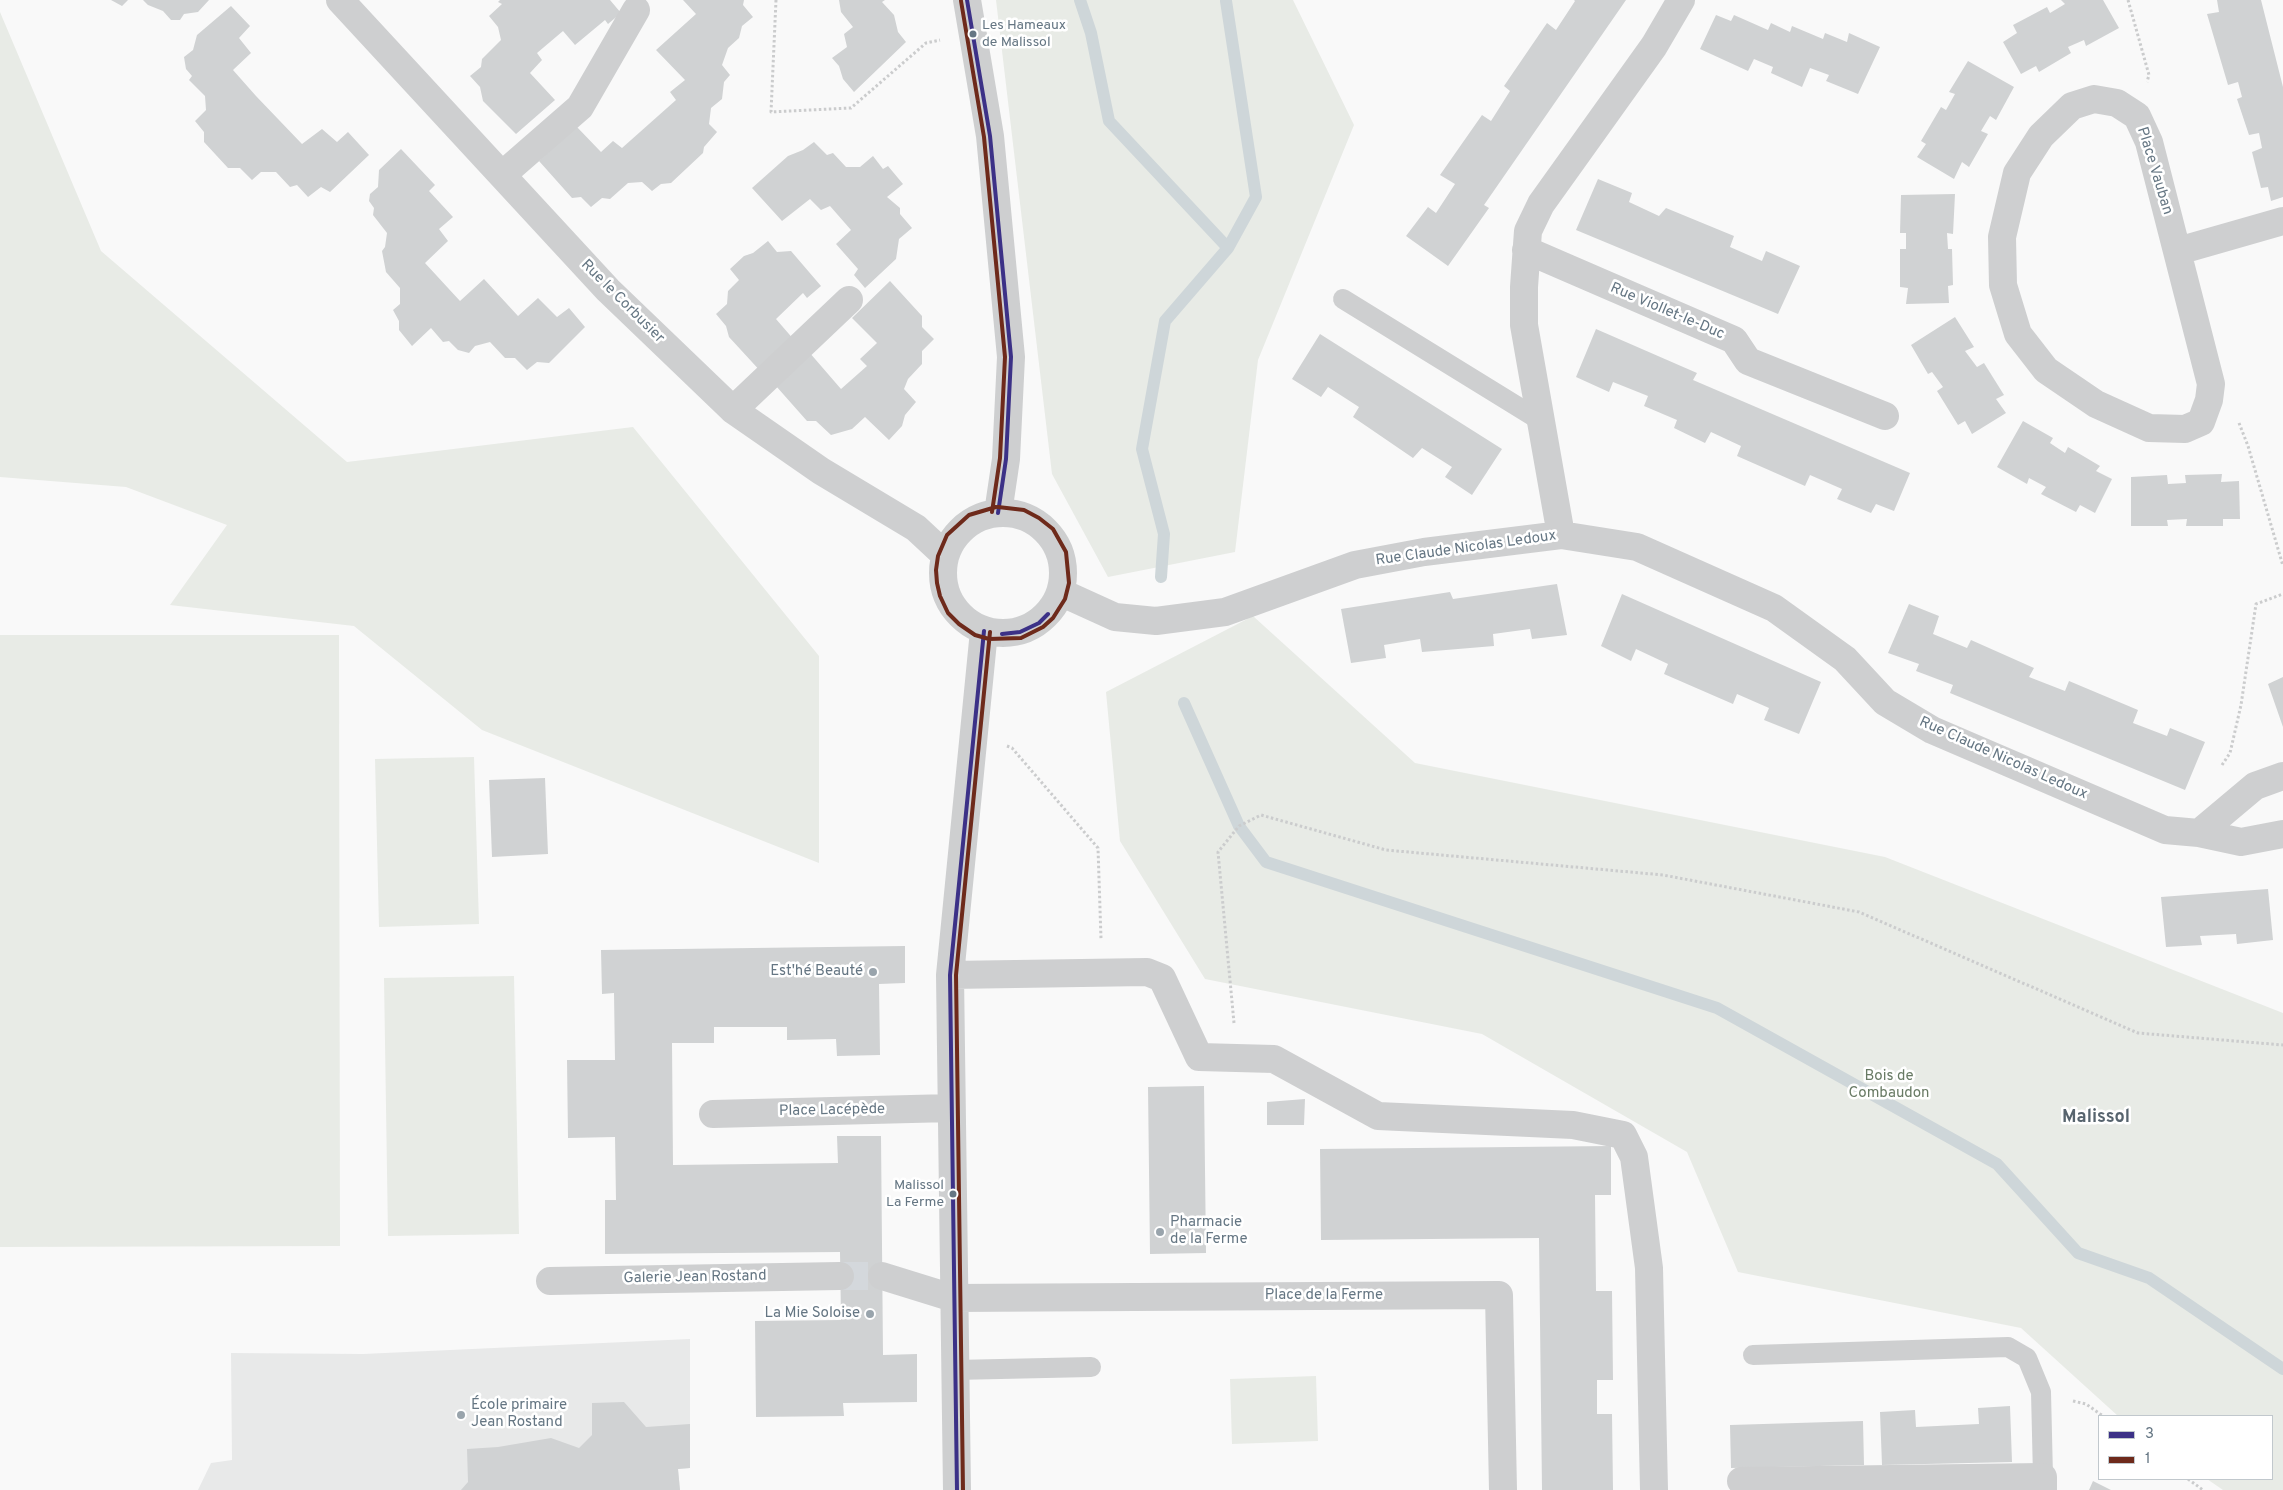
<!DOCTYPE html>
<meta charset="utf-8">
<style>
body{margin:0}
#map{position:relative;width:2283px;height:1490px;overflow:hidden;background:#f9f9f9;font-family:Overpass,sans-serif}
canvas{display:block}
.legend{position:absolute;left:2098px;top:1415px;width:175px;height:65px;box-sizing:border-box;background:#fff;border:1px solid #c1c8cd;margin:0;padding:6px 9px;list-style:none;font-size:15px;color:#657683}
.legend li{display:flex;align-items:center;gap:10px;height:25px}
.legend b{width:25px;border:1px solid #c1c8cd}
</style>
<div id="map">
<canvas width="2283" height="1490"></canvas>
<ul class="legend">
<li><b style="height:6px;background:#3c3187"></b>3</li>
<li><b style="height:6px;background:#6e2a1b"></b>1</li>
</ul>
</div>
<script>
const ctx = document.querySelector('canvas').getContext('2d');
ctx.lineJoin = 'round';
function paint(path, color) { ctx.fillStyle = color; ctx.fill(path, 'evenodd'); }
const toPath = rows => new Path2D(rows.map(r => 'M' + r).join(''));
function trace(path, color, width, dash) { ctx.strokeStyle = color; ctx.lineWidth = width; ctx.lineCap = dash ? 'butt' : 'round'; ctx.setLineDash(dash || []); ctx.stroke(path); }
function write(font, color, halo, rows, align = 'center') {
  ctx.font = font + ' Overpass,sans-serif'; ctx.lineWidth = 5; ctx.setLineDash([]); ctx.textBaseline = 'middle'; ctx.strokeStyle = halo; ctx.fillStyle = color; for (const [text, x, y, turn = 0] of rows) {
    ctx.save(); ctx.translate(x, y); ctx.rotate((+turn || 0) * Math.PI / 180); ctx.textAlign = isNaN(turn) ? turn : align; if (halo) ctx.strokeText(text, 0, 0); ctx.fillText(text, 0, 0); ctx.restore();
  }
}
paint(toPath([
 [690,1339,690,1468,678,1469,680,1490,198,1490,211,1463,232,1460,231,1353,363,1354]
]), '#e8e9e9');
paint(toPath([
 [0,0,0,12,101,251,347,462,633,427,819,656,819,863,482,730,354,626,170,605,227,525,126,487,0,477],
 [996,0,1293,0,1354,125,1258,360,1235,552,1108,577,1052,474],
 [1253,616,1415,763,1885,857,2283,1013,2283,1490,2223,1490,2207,1479,2272,1479,2272,1416,2118,1416,2021,1328,1738,1272,1687,1152,1482,1034,1205,979,1120,841,1106,692],
 [339,635,340,1246,0,1247,0,635],
 [474,757,479,924,379,927,375,759],
 [514,976,519,1234,388,1236,384,978],
 [1316,1376,1318,1441,1232,1444,1230,1379]
]), '#e8ebe6');
trace(toPath([
 [1080,0,1091,33,1109,121,1228,248,1165,321,1142,449,1164,534,1161,577],
 [1226,1,1256,197,1228,248],
 [1184,703,1239,826,1266,862,1717,1008,1997,1164,2078,1253,2149,1278,2283,1369]
]), '#ced6d9', 12);
paint(toPath([
 [111,0,128,0,122,6],
 [143,0,209,0,198,12,184,14,180,20,171,20,163,11,148,5],
 [500,0,610,0,621,13,608,24,605,20,575,45,563,31,537,53,542,60,530,73,555,100,516,134,483,101,480,87,470,76,481,67,482,59,501,40,498,27,489,16,502,4,498,2],
 [683,0,744,0,743,5,753,17,742,26,739,38,728,48,722,65,730,75,724,82,722,99,711,108,709,124,717,132,704,147,703,153,671,183,661,184,652,191,642,182,628,183,610,199,602,198,591,207,581,197,572,198,539,161,576,126,601,152,613,141,622,148,676,100,670,92,685,80,656,50,696,14],
 [839,0,885,0,882,2,894,15,898,32,906,42,854,92,843,79,839,66,832,58,847,47,844,34,853,27,841,12],
 [1574,0,1626,0,1484,205,1489,208,1448,266,1406,236,1428,207,1436,213,1455,184,1440,175,1482,115,1491,121,1510,91,1504,86,1547,23,1556,30,1575,1],
 [2061,0,2103,0,2119,28,2086,46,2084,40,2068,47,2071,53,2039,72,2036,66,2021,74,2003,42,2017,33,2013,25,2047,7,2050,13,2065,4],
 [2217,0,2261,0,2283,87,2283,197,2271,201,2268,187,2261,188,2252,152,2262,148,2259,133,2249,135,2237,99,2242,97,2238,82,2228,85,2207,14,2219,12],
 [231,6,250,26,239,38,251,53,233,70,256,96,302,144,322,129,337,142,348,132,369,155,330,192,321,187,308,197,297,185,290,187,276,172,261,172,252,180,240,168,228,168,204,142,204,132,195,121,206,110,205,96,189,80,192,76,186,69,184,57,193,50,197,35],
 [1716,15,1731,21,1734,15,1768,30,1771,23,1790,32,1792,26,1823,39,1825,33,1847,42,1849,33,1880,47,1858,94,1826,81,1829,75,1810,68,1802,87,1771,73,1773,67,1754,59,1748,71,1700,49],
 [1968,61,2014,87,1996,120,1990,116,1981,131,1988,134,1969,167,1962,162,1954,179,1917,157,1926,144,1921,141,1941,107,1946,110,1955,94,1949,92],
 [814,142,827,155,833,153,846,167,860,167,873,156,883,169,888,166,903,184,887,197,900,208,900,214,912,228,899,239,896,259,865,288,854,275,858,269,836,244,851,230,830,206,821,210,810,199,782,221,752,188,788,156,803,150],
 [401,149,435,185,429,191,453,217,439,229,448,241,425,263,460,301,484,279,518,316,538,298,557,317,569,308,585,327,549,363,537,362,527,370,515,358,505,358,490,342,475,346,469,353,458,350,449,341,443,342,431,328,412,346,399,330,399,321,393,310,400,304,400,288,386,272,382,251,385,247,387,233,373,215,374,208,369,201,370,194,378,187,379,170],
 [1598,179,1632,193,1629,202,1659,216,1666,208,1734,236,1730,247,1762,261,1766,251,1800,266,1778,314,1576,230],
 [1955,194,1953,234,1947,233,1948,249,1952,249,1953,285,1948,286,1949,303,1906,304,1908,288,1900,287,1900,249,1906,249,1906,233,1900,233,1901,195],
 [768,241,777,252,791,251,821,286,807,298,803,293,776,319,795,341,763,374,729,337,726,326,716,314,727,304,728,291,739,280,730,269,744,256,753,253],
 [890,281,922,316,922,327,934,339,922,351,922,364,908,379,904,389,916,402,905,415,902,426,889,440,865,417,852,429,831,435,816,421,807,421,776,386,809,352,841,389,867,366,860,359,877,343,852,318],
 [1955,317,1974,347,1965,351,1977,367,1984,363,2004,395,1996,399,2006,413,1972,434,1965,421,1958,425,1937,391,1943,387,1932,372,1928,374,1911,345],
 [1596,329,1697,373,1693,380,1910,473,1894,511,1876,504,1871,513,1837,499,1842,489,1810,475,1805,486,1737,456,1741,446,1711,432,1705,443,1674,428,1677,420,1644,406,1648,396,1613,382,1609,392,1576,377],
 [1320,334,1502,449,1472,495,1445,477,1452,467,1422,448,1413,458,1353,417,1359,407,1328,387,1321,397,1292,379],
 [2023,421,2053,438,2050,443,2065,453,2068,447,2100,466,2096,471,2112,479,2095,513,2080,505,2076,512,2041,494,2046,487,2029,478,2027,484,1997,467],
 [2222,474,2221,482,2239,481,2240,519,2223,519,2223,526,2186,526,2187,519,2167,520,2168,526,2131,526,2131,477,2167,475,2168,484,2186,483,2185,475],
 [1557,584,1567,635,1532,639,1530,629,1493,634,1494,646,1422,652,1420,639,1384,645,1386,658,1351,663,1341,609,1450,592,1453,599],
 [1622,594,1821,682,1799,734,1764,720,1769,708,1737,694,1733,704,1664,674,1668,664,1636,649,1631,661,1601,646],
 [1909,604,1939,616,1933,634,1967,648,1971,640,2034,668,2029,677,2065,691,2069,681,2138,710,2133,723,2167,736,2170,728,2205,742,2185,790,1950,693,1953,685,1916,671,1919,664,1888,653],
 [2283,677,2283,727,2268,684],
 [545,778,548,854,492,857,489,780],
 [2268,889,2273,940,2237,944,2236,934,2200,936,2202,945,2166,947,2161,897],
 [905,946,905,983,879,984,880,1055,837,1056,836,1039,787,1040,787,1027,714,1027,714,1043,672,1043,673,1165,838,1163,837,1136,881,1136,883,1355,917,1354,917,1402,843,1403,844,1416,756,1417,755,1321,841,1320,840,1252,605,1254,605,1200,616,1200,615,1137,568,1138,567,1060,615,1060,614,993,602,994,601,950],
 [1204,1086,1206,1253,1150,1254,1148,1087],
 [1305,1099,1304,1125,1267,1125,1267,1102],
 [1611,1146,1611,1195,1595,1195,1596,1291,1612,1291,1613,1380,1597,1380,1597,1414,1612,1414,1613,1490,1542,1490,1539,1238,1321,1240,1320,1149],
 [624,1402,646,1427,690,1424,690,1468,678,1469,680,1490,461,1490,468,1482,467,1449,498,1447,551,1438,579,1448,592,1435,592,1403],
 [2010,1406,2012,1462,1882,1465,1880,1412,1915,1410,1916,1427,1979,1424,1978,1408],
 [1863,1421,1864,1465,1731,1468,1730,1425],
 [2093,1481,2111,1490,2089,1490]
]), '#d0d2d3');
trace(toPath([
 [840,1276,882,1276]
]), '#d4d8dc', 28, [28, 14]);
trace(toPath([
 [776,0,771,112,851,108,926,43,940,40],
 [2128,0,2149,75,2147,82],
 [2239,423,2248,446,2283,566],
 [1007,746,1012,748,1098,848,1101,939],
 [2222,765,2230,753,2241,705,2256,604,2283,594],
 [1234,1023,1218,852,1239,826,1261,815,1386,850,1663,875,1859,912,2138,1033,2283,1045],
 [2073,1401,2086,1404,2103,1416],
 [2188,1479,2203,1490]
]), '#cbcccd', 3, [2.5, 2.5]);
trace(toPath([
 [1343,299,1541,421],
 [1753,1355,2008,1347,2027,1358,2041,1392,2043,1477],
 [955,1370,1091,1367]
]), '#cecfd0', 20);
trace(toPath([
 [340,0,608,290,733,410,821,471,916,528,945,555],
 [967,0,990,136,1011,357,1006,459,998,513],
 [2094,99,2117,103,2137,116,2149,142,2211,384,2209,400,2201,422,2185,429,2149,428,2096,404,2046,370,2018,334,2003,285,2002,237,2017,173,2041,136,2072,106,2094,99],
 [502,175,580,107,636,10],
 [1526,250,1734,340,1748,361,1885,416],
 [2178,251,2283,221],
 [733,410,849,300],
 '943 573a60 60 0 1 1 120 0a60 60 0 1 1-120 0Z',
 [1561,535,1524,325,1524,287,1528,231,1541,204,1654,46,1681,0],
 [1060,592,1115,617,1156,621,1225,612,1355,565,1424,552,1561,535,1637,547,1774,608,1845,659,1885,702,1932,730,2165,830,2199,833,2241,842,2283,834],
 [2199,833,2255,786,2283,776],
 [950,975,1147,972,1162,978,1199,1057,1274,1059,1378,1116,1573,1125,1623,1135,1634,1157,1649,1268,1654,1490],
 [713,1114,951,1108],
 [882,1276,953,1298,1499,1295,1503,1490],
 [550,1281,840,1276],
 [1741,1481,2043,1477,2043,1490],
 [957,1490,950,975,984,631]
]), '#cecfd0', 28);
trace(toPath([
 [967,0,990,136,1011,357,1006,459,998,513],
 [1002,634,1020,632,1039,623,1048,614],
 [957,1490,950,975,984,631]
]), '#3c3187', 4);
trace(toPath([
 [961,1,984,137,1005,357,1000,458,992,512],
 [996,507,969,515,947,535,938,556,936,570,937,583,940,596,948,613,959,624,975,635,989,639,1021,638,1043,627,1053,618,1065,599,1069,583,1066,552,1053,529,1039,518,1024,510,998,507],
 [963,1490,956,975,990,632]
]), '#6e2a1b', 4);
for (const [x, y, r, color] of [
 [973,34,4.5,"#657683"],
 [873,972,5,"#99a4ac"],
 [953,1194,4.5,"#657683"],
 [1160,1232,5,"#99a4ac"],
 [870,1314,5,"#99a4ac"],
 [461,1415,5,"#99a4ac"]
]) { const dot = new Path2D(); dot.arc(x, y, r, 0, 2 * Math.PI); ctx.fillStyle = color; ctx.fill(dot); trace(dot, '#fff', 2); }
write('14px', '#657683', '#fff', [
 ["Les Hameaux",982,26],
 ["de Malissol",982,43],
 ["Malissol",944,1186,"right"],
 ["La Ferme",944,1203,"right"]
], 'left');
write('15px', '#657683', '#fff', [
 ["Place Vauban",2154,171,73],
 ["Rue le Corbusier",622,302,45],
 ["Rue Viollet-le-Duc",1667,312,23],
 ["Rue Claude Nicolas Ledoux",1466,549,-8],
 ["Rue Claude Nicolas Ledoux",2003,759,24],
 ["Place Lacépède",832,1111,-1],
 ["Galerie Jean Rostand",695,1278,-1],
 ["Place de la Ferme",1324,1296]
]);
write('15px', '#657683', '#fff', [
 ["Est'hé Beauté",863,972],
 ["Pharmacie",1170,1223,"left"],
 ["de la Ferme",1170,1240,"left"],
 ["La Mie Soloise",860,1314],
 ["École primaire",471,1406,"left"],
 ["Jean Rostand",471,1423,"left"]
], 'right');
write('15px', '#687a64', '#fff', [
 ["Bois de",1889,1077],
 ["Combaudon",1889,1094]
]);
write('bold 18px', '#57646e', '#fff', [
 ["Malissol",2096,1118]
]);
</script>
